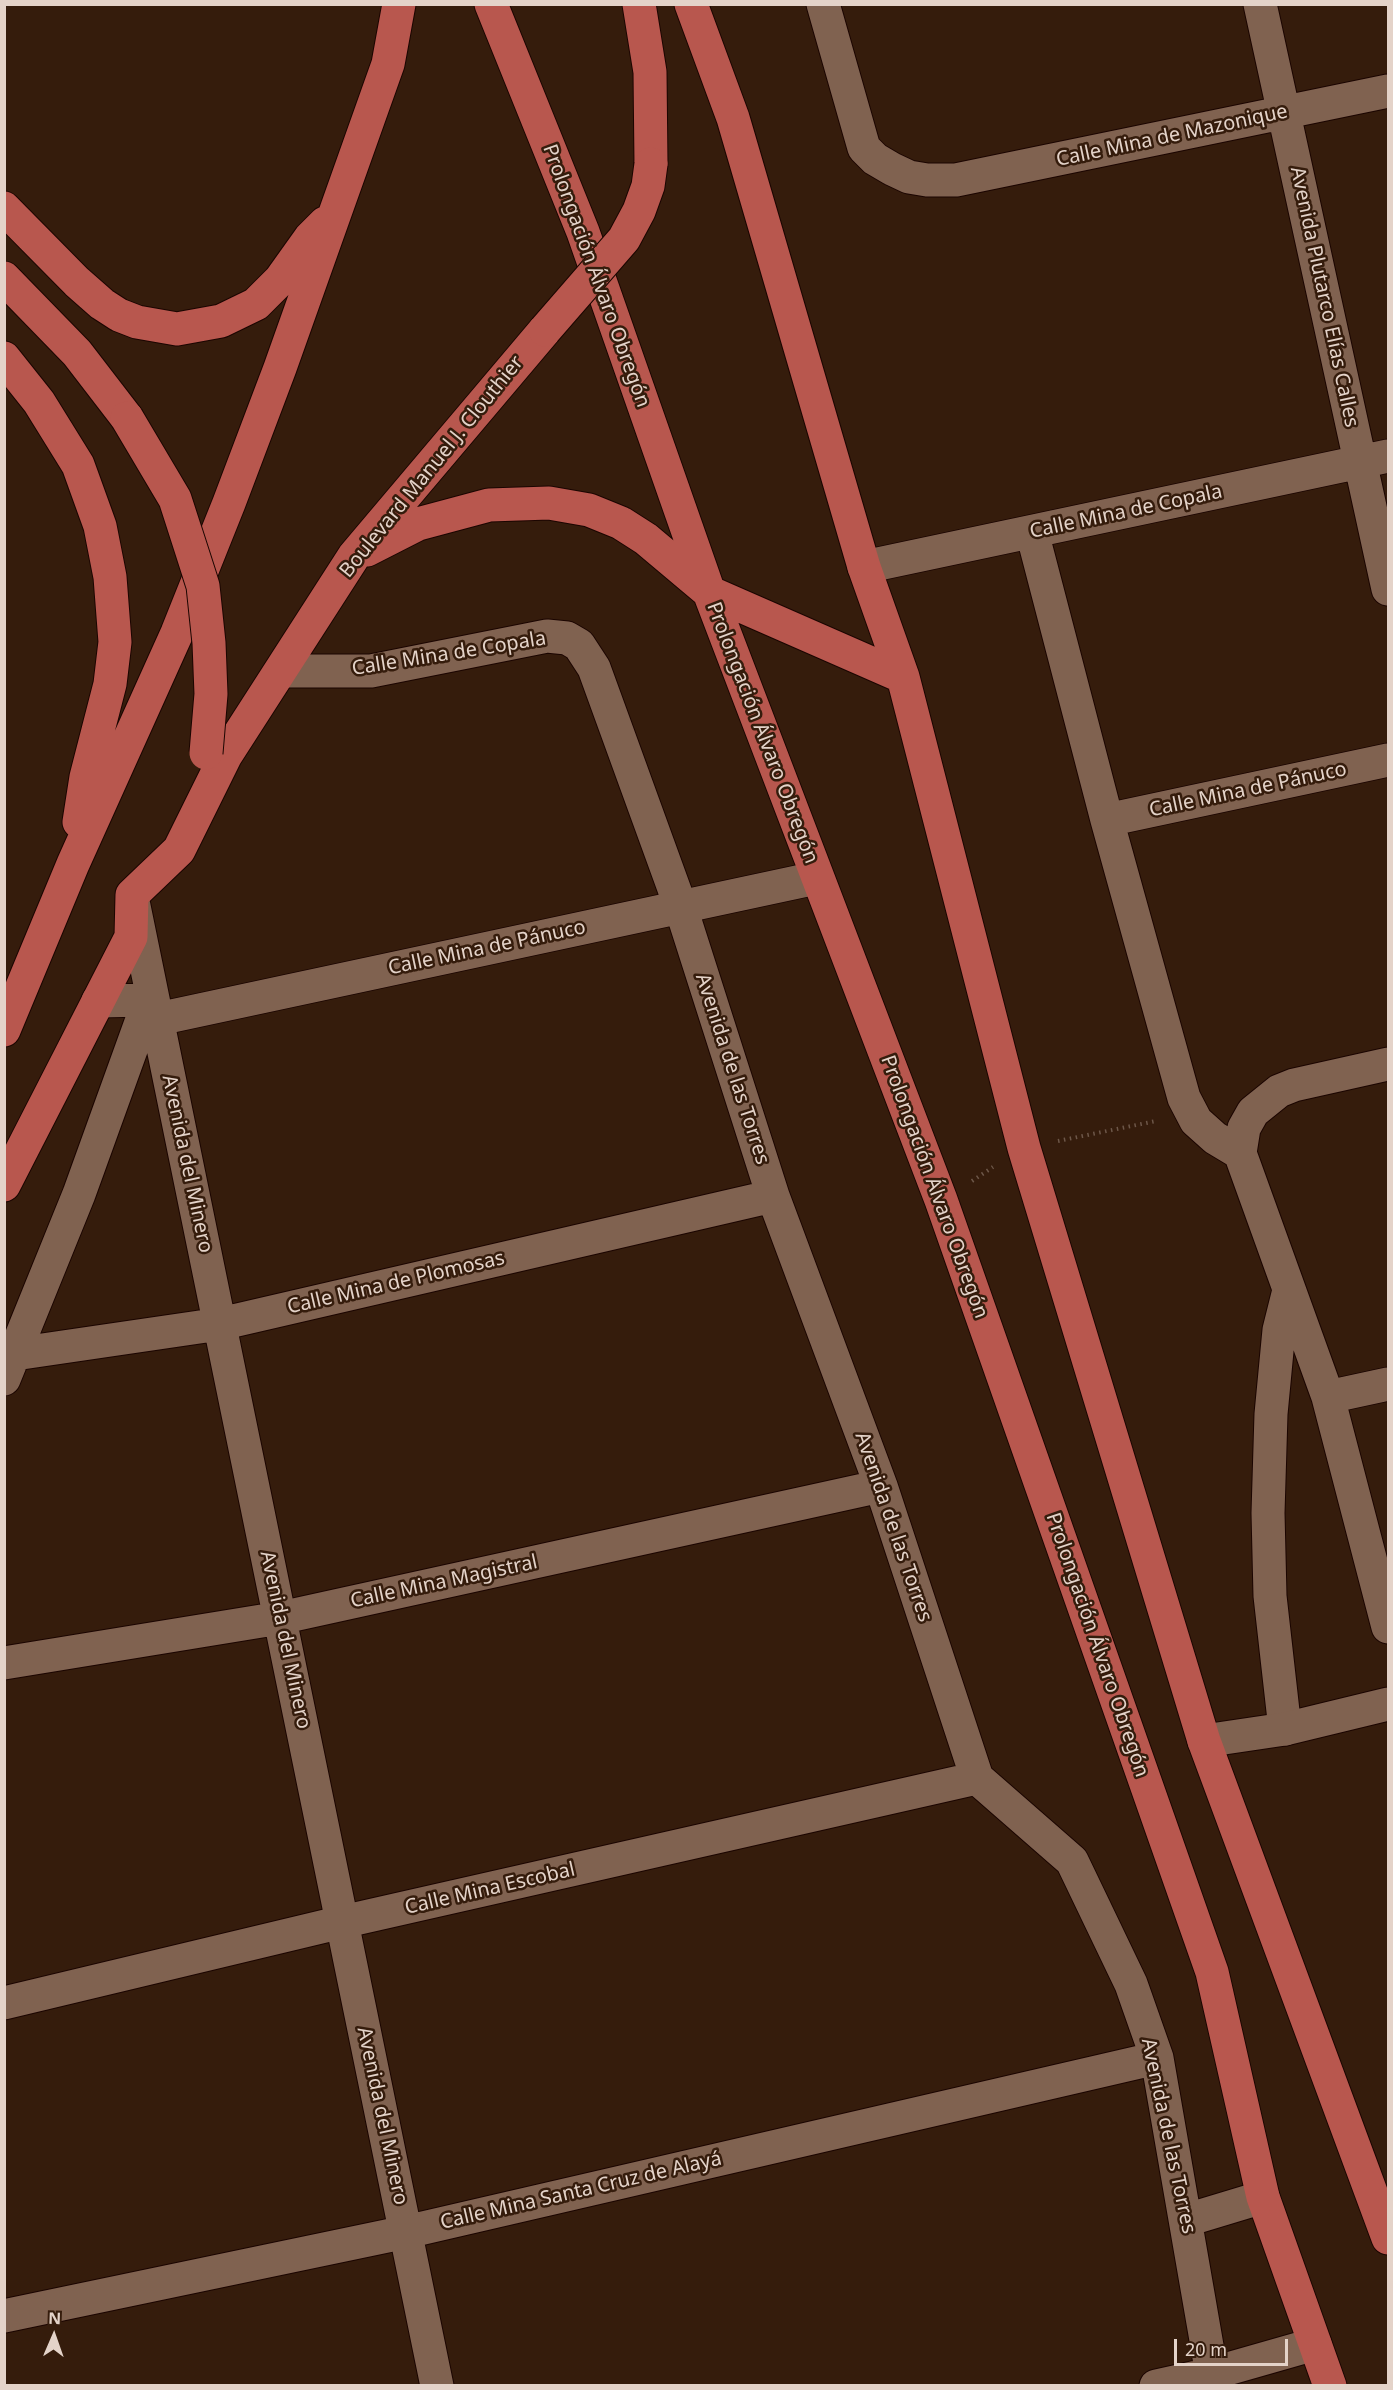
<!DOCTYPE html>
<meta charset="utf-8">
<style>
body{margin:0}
#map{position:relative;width:1393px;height:2390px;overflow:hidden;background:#351c0c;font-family:"Noto Sans",sans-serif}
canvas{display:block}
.frame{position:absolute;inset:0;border:6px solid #e4d3c9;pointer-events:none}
.north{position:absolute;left:24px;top:2306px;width:60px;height:60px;-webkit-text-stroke:4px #351c0c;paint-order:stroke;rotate:2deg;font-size:16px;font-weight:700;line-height:24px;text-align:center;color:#e4d3c9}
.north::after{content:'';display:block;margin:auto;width:21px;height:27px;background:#e4d3c9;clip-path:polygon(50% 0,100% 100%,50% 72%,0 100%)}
.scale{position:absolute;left:1174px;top:2339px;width:114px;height:27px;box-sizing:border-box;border:3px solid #e4d3c9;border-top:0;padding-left:8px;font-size:18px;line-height:21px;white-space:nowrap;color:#e4d3c9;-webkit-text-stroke:4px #351c0c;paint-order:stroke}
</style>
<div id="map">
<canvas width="1393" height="2390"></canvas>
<div class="frame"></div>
<div class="north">N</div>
<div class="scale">20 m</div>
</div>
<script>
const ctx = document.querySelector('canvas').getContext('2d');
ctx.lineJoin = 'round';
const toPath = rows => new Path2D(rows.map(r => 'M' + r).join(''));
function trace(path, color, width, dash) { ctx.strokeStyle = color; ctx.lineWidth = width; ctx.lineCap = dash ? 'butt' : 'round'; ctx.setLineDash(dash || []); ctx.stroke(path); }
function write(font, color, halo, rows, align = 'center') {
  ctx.font = font + ' "Noto Sans",sans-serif'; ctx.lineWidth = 5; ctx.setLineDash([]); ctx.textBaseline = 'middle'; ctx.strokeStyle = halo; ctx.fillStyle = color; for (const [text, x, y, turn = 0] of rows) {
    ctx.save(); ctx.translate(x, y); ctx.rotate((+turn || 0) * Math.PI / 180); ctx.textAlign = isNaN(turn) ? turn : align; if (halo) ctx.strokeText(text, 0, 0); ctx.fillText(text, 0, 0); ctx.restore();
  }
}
const minor = toPath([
 [823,4,864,148,875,159,892,169,909,177,927,180,956,180,1388,91],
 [1260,4,1388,589],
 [1032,532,1107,820,1184,1098,1196,1121,1215,1138,1240,1153,1328,1397,1388,1627],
 [864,567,1388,456],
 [282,671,371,671,547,636,567,638,579,645,594,668,680,905,773,1196,881,1486,977,1778,1072,1861,1131,1984,1157,2058,1214,2386],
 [1107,820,1388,760],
 [134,906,437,2386],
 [98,1001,149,1000,158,1019,816,878],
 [1240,1153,1244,1128,1253,1112,1279,1091,1294,1085,1388,1064],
 [15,1354,220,1324,773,1196],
 [4,1379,79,1194,149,1000],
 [1328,1397,1388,1384],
 [4,1663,280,1618,881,1486],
 [1285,1729,1270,1596,1268,1513,1271,1414,1279,1330,1289,1290],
 [4,2003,342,1922,977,1778],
 [1187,2220,1263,2197],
 [4,2316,406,2232,1157,2058],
 [1156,2386,1210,2374,1315,2344]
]);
const tertiary = toPath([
 [1204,1741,1285,1729,1388,1704]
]);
const primary = toPath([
 [491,4,583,232,709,592,941,1200,1212,1972,1263,2197,1330,2386],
 [639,4,650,72,651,164],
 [691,4,733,118,864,567,903,677,1024,1148,1204,1741,1388,2238],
 [4,208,77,282,102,304,119,315,137,322,177,329,221,321,256,304,280,280,310,238,325,223],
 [4,278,77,353,127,418],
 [4,358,39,402,78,465,100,526,110,577,115,642,110,684,86,777,79,822],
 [367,550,418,524,489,505,549,503,589,510,621,523,646,539,709,592,903,677],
 [4,1030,73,864,177,633,229,503,280,368,388,64,399,4],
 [4,1185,131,937,132,895,179,850,226,755,354,556,545,330]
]);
trace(minor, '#1b0500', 35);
trace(tertiary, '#1b0500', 35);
trace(primary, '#1b0500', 35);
trace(toPath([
 [1058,1141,1156,1121],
 [972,1181,993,1167]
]), '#6d5749', 4, [1.5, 4.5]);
trace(minor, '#806250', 33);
trace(tertiary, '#806250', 33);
trace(primary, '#b8574e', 33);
const primaryBridge = toPath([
 [545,330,624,239,639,211,648,186,651,164],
 [127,418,175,499,203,586,209,643,211,694,206,753]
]);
trace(primaryBridge, '#1b0500', 35, []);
trace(primaryBridge, '#b8574e', 33);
write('20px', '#e4d3c9', '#351c0c', [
 ["Calle Mina de Mazonique",1172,136,-12],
 ["Prolongación Álvaro Obregón",596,276,70],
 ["Avenida Plutarco Elías Calles",1324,297,78],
 ["Boulevard Manuel J. Clouthier",432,467,-51],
 ["Calle Mina de Copala",1126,512,-12],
 ["Calle Mina de Copala",449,654,-9],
 ["Prolongación Álvaro Obregón",762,733,69],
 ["Calle Mina de Pánuco",1248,790,-12],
 ["Calle Mina de Pánuco",487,948,-12],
 ["Avenida de las Torres",732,1069,72],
 ["Avenida del Minero",187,1164,78],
 ["Prolongación Álvaro Obregón",934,1187,70],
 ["Calle Mina de Plomosas",396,1283,-13],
 ["Avenida de las Torres",893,1527,71],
 ["Calle Mina Magistral",444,1582,-12],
 ["Avenida del Minero",285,1640,78],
 ["Prolongación Álvaro Obregón",1097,1645,71],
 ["Calle Mina Escobal",490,1889,-13],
 ["Avenida del Minero",382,2116,78],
 ["Avenida de las Torres",1168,2136,78],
 ["Calle Mina Santa Cruz de Alayá",581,2191,-13]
]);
</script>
